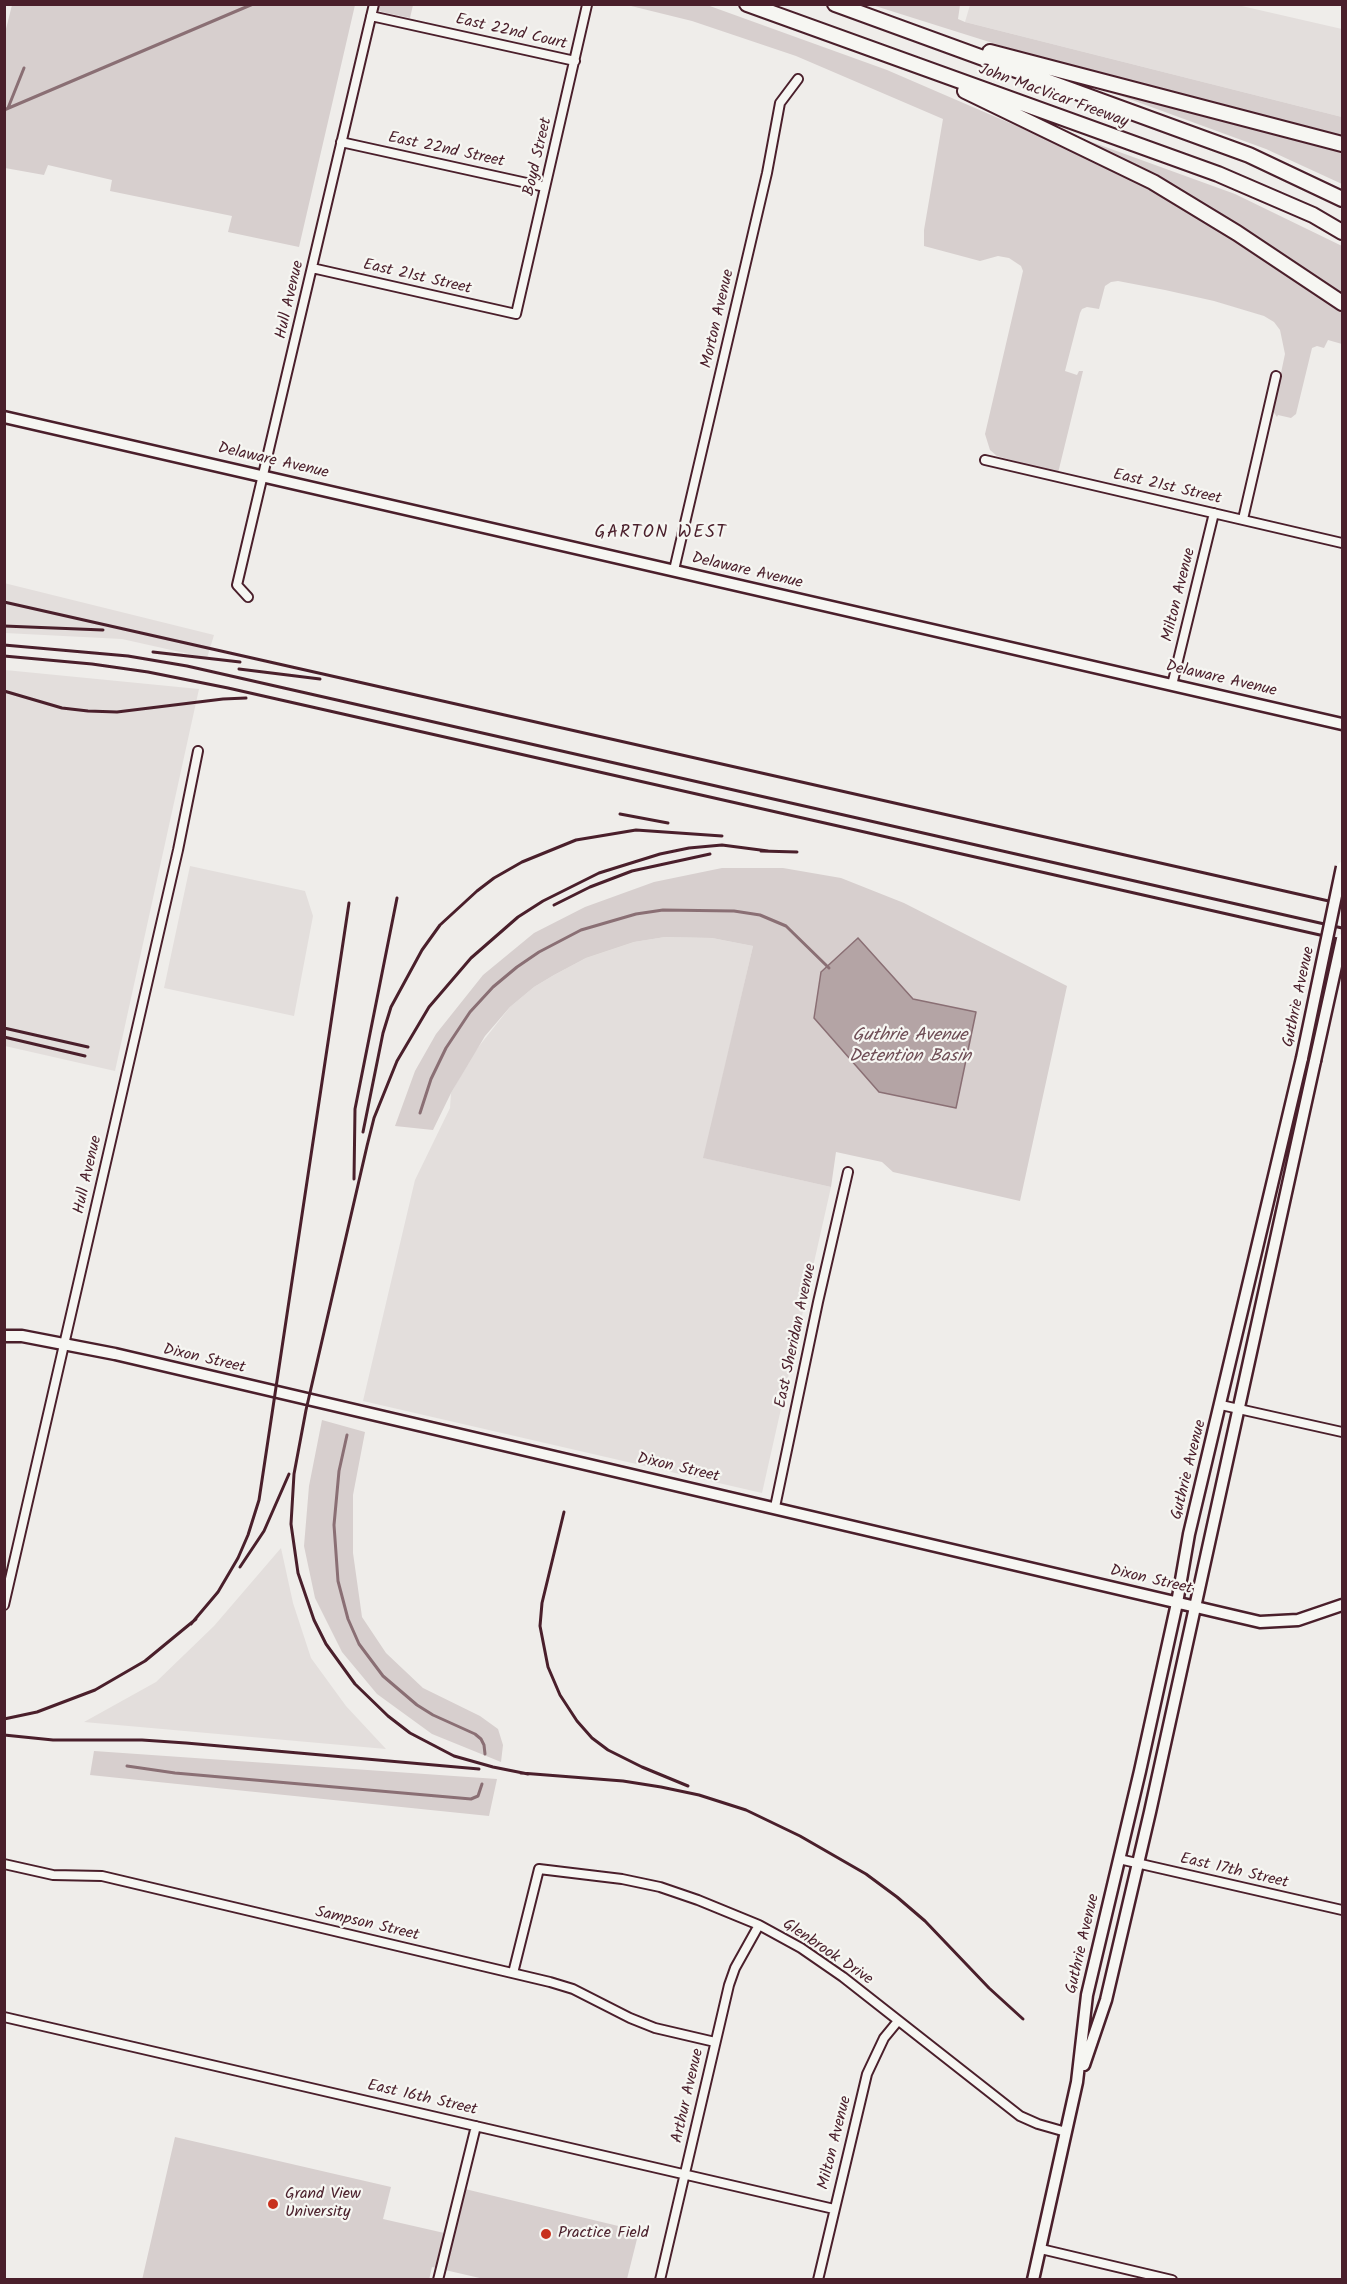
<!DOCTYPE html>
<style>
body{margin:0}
#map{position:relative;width:1347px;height:2284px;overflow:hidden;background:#efedea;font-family:Kalam,sans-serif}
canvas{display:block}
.frame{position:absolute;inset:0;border:6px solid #4a1f2b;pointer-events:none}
</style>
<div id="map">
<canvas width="1347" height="2284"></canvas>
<div class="frame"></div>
</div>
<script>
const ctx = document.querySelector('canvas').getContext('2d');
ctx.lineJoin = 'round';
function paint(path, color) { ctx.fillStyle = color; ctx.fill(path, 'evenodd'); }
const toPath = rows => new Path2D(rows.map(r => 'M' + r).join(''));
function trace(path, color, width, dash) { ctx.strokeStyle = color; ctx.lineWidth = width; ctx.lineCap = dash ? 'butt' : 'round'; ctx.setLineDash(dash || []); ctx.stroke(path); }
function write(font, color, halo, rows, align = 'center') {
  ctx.font = font + ' Kalam,sans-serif'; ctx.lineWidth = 4.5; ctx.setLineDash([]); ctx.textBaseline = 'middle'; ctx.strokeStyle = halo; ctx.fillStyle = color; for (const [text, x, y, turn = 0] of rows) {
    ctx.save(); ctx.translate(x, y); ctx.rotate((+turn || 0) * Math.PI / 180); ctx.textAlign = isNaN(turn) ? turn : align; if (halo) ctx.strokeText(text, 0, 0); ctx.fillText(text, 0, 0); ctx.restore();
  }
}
paint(toPath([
 [1233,4,1342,29,1342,117,965,22,970,5],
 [4,583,214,635,207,658,122,639,5,633],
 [5,670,199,689,115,1071,5,1046],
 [190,866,305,891,313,916,294,1016,164,988],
 [665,937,712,938,753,946,704,1158,831,1187,762,1493,363,1401,415,1180,450,1108,451,1093,472,1055,510,1007,534,987,554,975,586,958,634,942],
 [281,1548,293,1603,311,1658,346,1706,386,1749,84,1722,156,1682,214,1626]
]), '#e3dedc');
paint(toPath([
 [12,5,355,5,299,247,228,232,232,216,110,191,112,180,48,165,44,175,5,168,4,37],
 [378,5,413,5,410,18,382,12,378,10],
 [627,5,707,5,887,70,1093,159,1144,185,1203,219,1342,309,1342,344,1328,340,1324,348,1317,346,1312,348,1296,414,1291,418,1278,415,1277,417,1273,411,1285,354,1280,330,1274,322,1264,316,1214,301,1165,290,1118,281,1111,282,1105,286,1099,309,1087,307,1082,309,1080,313,1065,371,1077,375,1079,371,1083,371,1058,473,997,456,990,450,985,434,1023,271,1021,266,1009,258,998,256,980,261,924,246,924,230,943,119,796,56,692,21],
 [872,5,960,5,958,19,965,22,1342,117,1342,137,1072,68],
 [1114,91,1342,149,1342,184,1266,149,1113,93],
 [1078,137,1235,194,1342,246,1342,294,1262,243,1077,139],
 [722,868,783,868,841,878,904,903,1067,986,1020,1201,893,1172,882,1162,836,1152,831,1187,703,1158,753,946,712,938,665,937,634,942,586,958,554,975,534,987,510,1007,485,1036,451,1093,433,1130,395,1126,415,1071,436,1034,483,975,534,933,585,907,654,882],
 [322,1420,365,1432,353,1495,353,1553,362,1617,386,1653,423,1688,480,1716,498,1729,503,1745,501,1762,432,1734,377,1694,342,1652,315,1598,304,1546,309,1486],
 [94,1751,497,1779,489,1816,90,1775],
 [175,2137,391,2187,383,2219,453,2235,465,2189,639,2231,627,2279,484,2279,432,2267,429,2280,142,2280]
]), '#d7cfce');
const water = toPath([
 [858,938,913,999,976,1012,956,1108,879,1092,814,1018,821,972,858,938]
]);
paint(water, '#b4a4a5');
trace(water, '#8a6f74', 1.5);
trace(toPath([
 [8,108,24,68],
 [4,110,253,4],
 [420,1113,431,1079,446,1048,470,1012,493,987,517,967,539,952,581,930,636,914,663,910,734,911,760,915,786,926,829,968],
 [347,1435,339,1471,334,1525,338,1581,348,1619,359,1644,383,1676,417,1705,433,1715,475,1734,481,1739,484,1745,485,1754],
 [127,1766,175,1773,471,1799,478,1796,482,1784]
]), '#8a6f74', 3);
const street = toPath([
 [371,16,575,61],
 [341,142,545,187],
 [312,268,516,314,587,5],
 [985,460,1342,543],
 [1243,519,1276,376],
 [674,570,767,173,780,103,798,79],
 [248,597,237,585,374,4],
 [1172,685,1214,513],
 [1221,1405,1342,1432],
 [775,1507,818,1302,848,1172],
 [4,1605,178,850,198,751],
 [1119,1859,1342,1910],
 [4,1864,53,1875,102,1876,550,1982,573,1989,630,2018,655,2028,715,2042],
 [513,1973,539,1869,622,1879,660,1887,698,1900,759,1925,801,1948,843,1977,1020,2116,1038,2124,1066,2132],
 [4,2017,834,2209],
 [1041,2249,1172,2280],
 [438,2280,476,2126],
 [660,2280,729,1985,735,1968,759,1925],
 [818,2280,867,2074,884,2038,898,2021]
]);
const secondary = toPath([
 [4,417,1342,724],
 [4,1336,22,1336,115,1354,1260,1622,1298,1620,1342,1605],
 [1084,2065,1106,2000,1150,1812,1315,1061],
 [1033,2280,1077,2082,1087,1995,1140,1771,1177,1603,1189,1534,1302,1058]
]);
const highway = toPath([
 [747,4,1218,174,1313,215,1342,232],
 [835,4,1249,155,1342,199],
 [990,52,1342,144],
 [965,91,1153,182,1237,233,1342,303]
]);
trace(street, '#4a1f2b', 12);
trace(secondary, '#4a1f2b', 15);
trace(highway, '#4a1f2b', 18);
trace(street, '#f6f6f2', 8);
trace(secondary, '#f6f6f2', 10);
trace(highway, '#f6f6f2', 14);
trace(toPath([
 [4,602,1342,904],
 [4,626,103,630],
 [4,645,128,656,187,666,1342,928],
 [153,652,240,662],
 [4,656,92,664,148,672,228,688,1342,940],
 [239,669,320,679],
 [4,691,62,708,88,711,117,712,223,699,246,698],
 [620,814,668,823],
 [761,851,797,852],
 [554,905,590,887,632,871,710,854],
 [4,1028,88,1047],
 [4,1037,85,1056],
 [363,1132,383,1033,391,1007,422,950,440,925,477,891,494,878,522,862,576,840,636,830,722,836],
 [354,1179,355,1109,397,898],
 [564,1512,542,1603,540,1626,548,1667,560,1695,577,1721,592,1738,608,1750,642,1767,688,1786],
 [240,1567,264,1531,289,1474],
 [191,1624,218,1592,238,1558,248,1535,259,1500,349,903],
 [4,1719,37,1712,95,1690,145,1661,196,1619],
 [4,1735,53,1740,142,1740,186,1743,479,1769],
 [521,1773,623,1781,661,1787,699,1795,746,1810,800,1836,866,1874,897,1897,925,1921,989,1988,1023,2019],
 [528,1774,493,1767,454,1756,410,1733,388,1716,355,1684,326,1644,314,1620,298,1573,291,1524,294,1474,306,1410,367,1146,374,1118,397,1061,429,1007,471,958,518,917,543,901,599,873,660,854,689,848,722,845,768,851]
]), '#4a1f2b', 3);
const secondaryBridge = toPath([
 [1302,1058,1342,867],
 [1315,1061,1342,939]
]);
trace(secondaryBridge, '#4a1f2b', 15, []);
trace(secondaryBridge, '#f6f6f2', 10);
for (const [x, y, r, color] of [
 [273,2204,6,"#c8321e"],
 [546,2234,6,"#c8321e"]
]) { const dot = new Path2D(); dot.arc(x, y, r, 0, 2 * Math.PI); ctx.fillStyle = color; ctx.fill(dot); trace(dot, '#f6f6f2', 2); }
write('16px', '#4a1f2b', '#f6f6f2', [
 ["East 22nd Court",511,33,13],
 ["John MacVicar Freeway",1053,97,20],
 ["East 22nd Street",446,151,12],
 ["Boyd Street",539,157,-77],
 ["East 21st Street",417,278,13],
 ["Hull Avenue",291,300,-77],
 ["Morton Avenue",719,319,-77],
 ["Delaware Avenue",273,462,13],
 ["East 21st Street",1167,488,13],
 ["Delaware Avenue",747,572,13],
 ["Milton Avenue",1180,595,-76],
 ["Delaware Avenue",1221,680,13],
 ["Guthrie Avenue",1300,997,-78],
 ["Hull Avenue",89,1175,-77],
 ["East Sheridan Avenue",797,1336,-78],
 ["Dixon Street",204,1360,13],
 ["Dixon Street",678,1469,13],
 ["Guthrie Avenue",1190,1470,-76],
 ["Dixon Street",1151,1581,13],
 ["East 17th Street",1234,1872,13],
 ["Sampson Street",367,1925,13],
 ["Guthrie Avenue",1084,1944,-77],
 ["Glenbrook Drive",827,1953,34],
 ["Arthur Avenue",689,2096,-77],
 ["East 16th Street",422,2099,13],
 ["Milton Avenue",836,2143,-76]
]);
write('16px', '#4a1f2b', '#f6f6f2', [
 ["Grand View",285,2195],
 ["University",285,2213],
 ["Practice Field",558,2234]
], 'left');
ctx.letterSpacing = '1.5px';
write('18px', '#4a1f2b', '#f6f6f2', [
 ["GARTON WEST",661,534]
]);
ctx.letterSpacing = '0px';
write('italic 18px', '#6f4e56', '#f6f6f2', [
 ["Guthrie Avenue",910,1037],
 ["Detention Basin",910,1058]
]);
</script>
